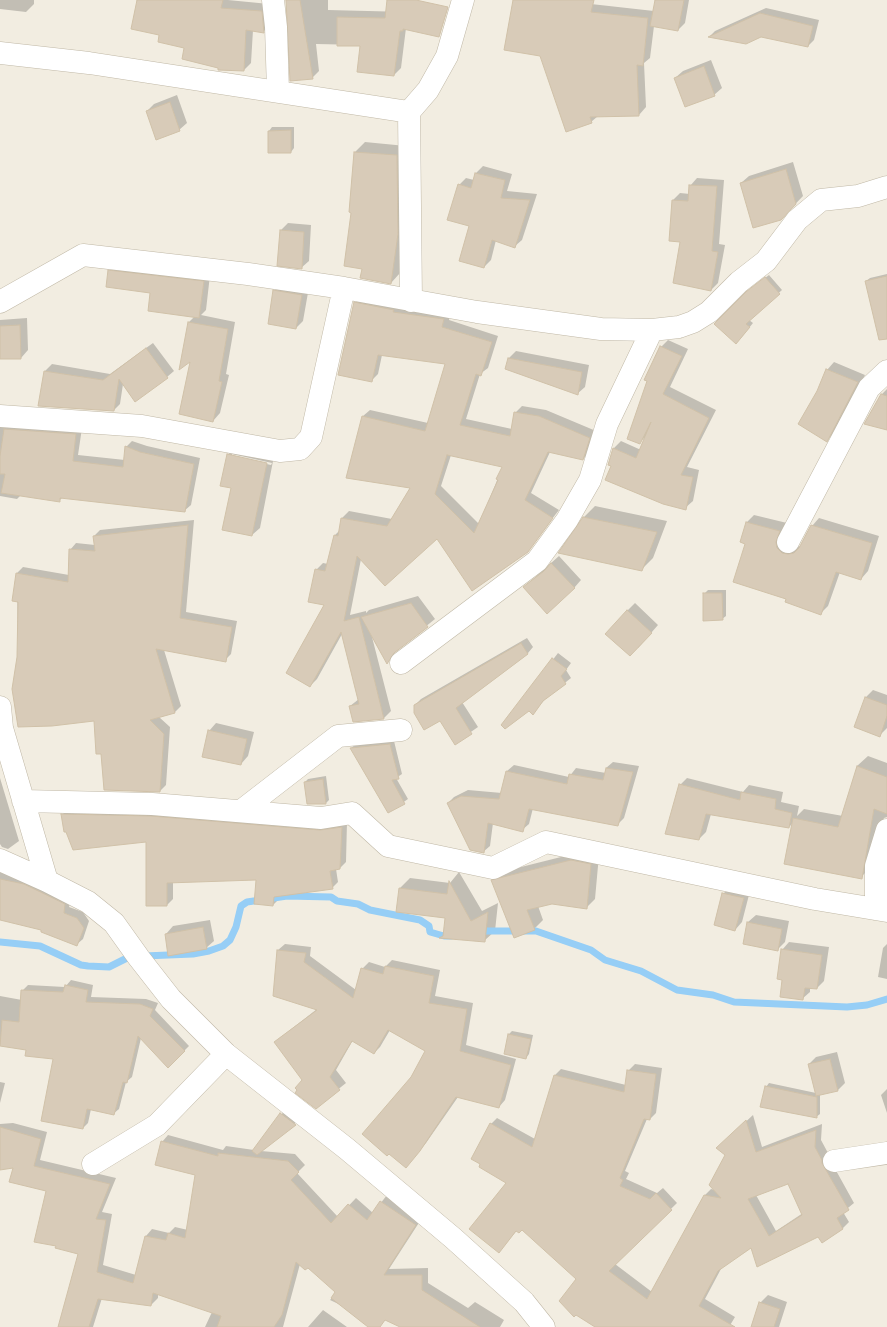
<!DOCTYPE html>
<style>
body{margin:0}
canvas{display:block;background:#f2ede1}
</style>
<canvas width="887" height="1327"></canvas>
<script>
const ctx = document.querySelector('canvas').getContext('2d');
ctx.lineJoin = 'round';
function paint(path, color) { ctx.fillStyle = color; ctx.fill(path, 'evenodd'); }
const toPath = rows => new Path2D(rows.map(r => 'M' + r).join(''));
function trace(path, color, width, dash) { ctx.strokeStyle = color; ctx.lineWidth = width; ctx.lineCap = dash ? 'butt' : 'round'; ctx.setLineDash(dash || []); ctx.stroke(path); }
paint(toPath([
 [0,0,34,0,34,4,26,12,0,9],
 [138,0,228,0,269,4,270,25,263,32,253,30,251,63,244,70,219,67,161,34],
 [287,0,328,0,328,10,408,12,401,68,394,75,362,45,316,44,319,71,312,78],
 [517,0,555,0,654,11,656,0,689,0,685,23,678,30,654,26,650,58,644,63,646,107,639,115,598,116,591,122,541,56],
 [766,8,819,20,814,40,808,46,761,35,710,36,715,31],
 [711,60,722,88,714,95,675,78,683,71],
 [177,95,187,123,179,130,147,111,154,104],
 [272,127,294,127,294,148,291,152,269,152,269,131],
 [365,142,406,146,400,273,391,283,363,268,352,212,350,211,355,152],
 [793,162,803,196,781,219,741,183,749,176],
 [483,166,512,174,507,191,537,194,522,240,515,246,496,240,491,260,484,267,459,185,466,178,474,180,476,173],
 [697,178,724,180,719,244,725,245,718,283,711,290,681,241,673,200,680,193,690,194,690,186],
 [288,223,311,225,309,261,301,268,281,230],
 [116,264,210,275,206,310,201,315,235,322,226,374,229,375,220,413,213,421,192,359,180,368,189,322,195,316,109,271],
 [887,274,887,305,866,281,870,278],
 [769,275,782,290,749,320,753,323,740,339,752,288],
 [282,283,309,287,303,321,296,328,274,291],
 [361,296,450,312,449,320,498,336,488,368,480,374,466,419,512,429,515,413,522,406,546,410,596,431,590,452,583,459,550,452,531,493,559,510,527,551,437,537,361,559,350,615,366,611,366,613,369,610,418,596,435,619,399,648,387,662,372,637,391,711,384,718,354,721,350,706,359,699,342,634,317,679,310,686,325,604,316,570,323,563,328,564,335,535,340,530,342,518,349,511,392,519,411,487,363,416,370,410,428,423,447,363,382,355,378,374,371,381,355,303],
 [451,455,503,466,479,524,441,486],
 [27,318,28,350,21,358,0,358,0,320],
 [668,340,688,349,670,387,716,410,687,467,699,470,693,501,685,508,612,465,614,448,621,441,641,450,646,436,639,443,661,347],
 [153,343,174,371,167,377,123,384,120,404,114,410,39,405,45,371,52,364,110,374],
 [516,351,589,365,585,387,577,394,508,359],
 [834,362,865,375,834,433,827,440,818,392,827,370],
 [887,389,887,429,881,395],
 [0,420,82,428,78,455,125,460,126,447,132,441,147,446,200,458,191,505,184,511,63,497,59,501,21,495,17,499,0,496],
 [235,447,274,456,260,528,252,535,232,487,228,455],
 [232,454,272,463,271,465,232,456],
 [595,506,667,521,653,558,641,570,584,517],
 [754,515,787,523,796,547,801,546,812,526,819,518,879,536,868,571,861,579,840,572,828,606,820,614,787,599,746,543,747,522],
 [194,520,186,612,237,621,231,654,225,660,164,650,181,706,175,712,159,717,170,727,166,785,160,791,102,753,95,720,18,657,17,573,23,567,69,575,70,550,76,543,95,545,94,536,100,530],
 [559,556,581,580,574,588,524,587],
 [708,590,726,590,726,616,722,619,704,594],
 [635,603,658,625,638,648,627,611],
 [527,638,533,647,528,653,462,702,478,727,455,743,440,720,415,705,421,699],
 [558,653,571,663,566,670,571,678,546,698,533,713,529,710,503,725],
 [873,690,887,695,887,728,880,735,856,727,866,697],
 [216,723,254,732,248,756,241,764,209,731],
 [394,741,402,774,396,778,408,799,389,812,351,748,355,745],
 [868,756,887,763,887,817,884,818,874,851,871,867,861,877,793,823,789,827,711,814,706,832,699,839,680,785,687,778,743,792,749,785,783,792,781,802,799,806,797,816,804,809,843,816,857,766],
 [613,762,639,766,624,818,617,825,533,808,529,824,522,830,493,823,490,846,483,852,448,803,454,797,468,790,502,793,507,771,514,765,569,777,576,768,606,773,606,768],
 [326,776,329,800,326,803,305,782,308,779],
 [0,778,19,841,8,849,2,847,0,844],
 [68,809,347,822,346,862,340,868,336,869,338,882,332,888,279,896,279,899,273,905,257,879,173,882,173,899,167,905,147,841,62,815],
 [581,852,599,855,595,899,586,908,552,903,538,906,543,920,534,929,492,880,501,872],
 [0,866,71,898,69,907,83,912,89,921,83,939,76,945,0,911],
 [459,872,482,911,498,903,495,931,484,941,442,937,444,934,446,917,400,888,410,878,450,883],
 [731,886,750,891,742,922,735,930,723,894],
 [756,915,789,921,785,942,777,950,748,922],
 [210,920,214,941,206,948,166,934,173,926],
 [789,942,829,947,824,981,817,988,810,987,810,992,802,999,784,979,782,950],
 [285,944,311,947,310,956,356,990,362,969,369,962,385,967,392,960,440,970,435,996,473,1003,466,1045,516,1059,505,1100,499,1107,458,1097,426,1143,406,1167,412,1078,427,1051,390,1030,380,1047,374,1053,353,1040,336,1070,346,1083,316,1107,303,1080,275,1042,317,1009,274,995,278,950],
 [887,944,887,979,878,977,883,948],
 [71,980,93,985,91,997,146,999,158,1003,155,1010,189,1046,168,1067,141,1038,132,1077,126,1082,119,1109,113,1114,91,1109,88,1123,83,1128,54,1058,27,1049,0,1045,0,996,22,1000,22,991,28,985,65,987],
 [512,1031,533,1035,529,1054,526,1058,505,1053,509,1034],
 [837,1052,845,1083,838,1090,820,1094,820,1114,816,1117,766,1087,769,1083,816,1093,809,1064,816,1057],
 [635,1064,662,1068,656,1113,650,1119,647,1119,625,1171,629,1173,626,1179,657,1193,663,1188,677,1203,615,1264,652,1292,704,1196,711,1189,715,1190,727,1155,724,1142,753,1115,762,1147,822,1124,821,1140,828,1153,828,1156,854,1203,843,1212,849,1222,843,1228,822,1241,819,1236,752,1247,722,1267,705,1299,735,1317,729,1327,597,1327,577,1279,522,1229,517,1230,499,1252,507,1182,491,1124,497,1118,535,1139,555,1075,561,1069,626,1085,628,1071],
 [789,1183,803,1213,776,1231,756,1195],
 [0,1082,5,1083,0,1103],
 [887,1089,887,1113,881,1095],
 [285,1110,298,1121,261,1151,295,1154,305,1165,297,1173,338,1217,356,1198,373,1213,387,1195,422,1218,389,1269,428,1268,428,1283,468,1308,475,1302,504,1320,500,1327,402,1327,386,1319,381,1324,330,1300,337,1292,308,1266,300,1264,283,1327,205,1327,212,1312,158,1294,158,1298,151,1305,102,1298,93,1327,59,1327,79,1253,47,1191,14,1167,0,1169,0,1124,13,1123,47,1132,40,1160,116,1178,102,1212,112,1214,103,1265,136,1275,146,1236,152,1229,169,1233,175,1227,188,1230,197,1174,162,1142,168,1135,223,1150,226,1146,254,1150],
 [768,1295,787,1302,779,1327,752,1327,760,1303],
 [323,1310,347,1327,308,1327]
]), '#0003');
trace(toPath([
 [477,933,484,931,536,931,591,950,605,960,641,971,677,990,713,995,734,1002,847,1007,867,1005,887,999],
 [0,942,40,946,81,965,88,966,109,967,127,958,144,956,193,954,209,951,223,946,230,940,236,927,241,906,247,902,287,896,331,897,337,901,358,904,370,910,420,920,429,926,430,932,444,936,451,936]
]), '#96cef6', 7);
const building = toPath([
 [137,0,223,0,221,8,262,11,264,33,246,30,244,71,218,70,218,68,182,59,184,48,158,42,159,35,131,29,137,0],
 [286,0,300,0,313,79,290,81,286,0],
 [387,0,416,0,448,7,439,37,403,29,403,31,400,31,394,76,357,72,360,46,337,46,337,17,385,18,387,0],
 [513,0,594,0,591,12,648,18,643,66,637,65,639,116,590,117,592,123,566,132,540,56,504,50,513,0],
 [655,0,684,0,678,31,650,26,655,0],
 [760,13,813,26,808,47,761,37,746,44,708,37,760,13],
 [704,66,715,96,685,107,674,78,704,66],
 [170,102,180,131,156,140,146,111,170,102],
 [291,130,291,153,268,153,268,131,291,130],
 [354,152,397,155,398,234,391,284,360,278,362,269,344,266,351,213,349,212,354,152],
 [786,169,796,204,781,220,753,228,740,183,786,169],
 [475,173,505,180,501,198,530,200,515,248,492,240,484,268,459,261,469,226,447,220,458,184,471,188,475,173],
 [689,185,717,186,712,251,718,252,711,291,673,283,680,242,669,241,672,200,688,201,689,185],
 [280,230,304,232,302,269,277,266,280,230],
 [108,270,204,281,199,318,148,311,150,293,106,287,108,270],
 [887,276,887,339,879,340,865,281,887,276],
 [765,277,780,294,746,324,750,327,736,344,714,324,747,291,765,277],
 [273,290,302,295,296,329,268,324,273,290],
 [354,302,394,310,393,312,444,319,442,327,492,342,481,376,476,374,460,425,510,436,514,412,539,416,590,438,583,460,548,452,525,500,553,518,528,552,472,591,437,539,385,586,357,556,344,621,359,617,384,719,353,722,349,706,359,704,341,632,310,687,286,673,324,605,308,602,315,569,325,571,334,535,338,536,341,518,387,526,410,488,346,478,362,416,425,431,445,364,378,355,372,382,338,375,354,302],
 [447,455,502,467,496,479,498,480,474,533,435,494,447,455],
 [188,322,228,329,219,381,222,382,213,422,179,414,190,362,179,370,188,322],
 [20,325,21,359,0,359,0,326,20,325],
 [660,346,682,356,663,394,709,418,681,475,693,477,686,510,663,504,605,480,611,466,608,465,613,448,636,458,651,422,640,444,627,439,647,381,644,380,660,346],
 [146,348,168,378,135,402,119,379,114,411,38,406,44,371,103,380,146,348],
 [508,358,582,372,578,395,505,369,508,358],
 [826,369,858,382,827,442,798,424,817,391,826,369],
 [881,394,887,396,887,430,864,424,881,394],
 [4,429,76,434,73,461,123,467,125,446,140,452,194,464,185,512,60,498,60,502,1,493,5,474,0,474,0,456,4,429],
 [227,454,267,463,252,536,222,530,231,488,220,486,227,454],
 [583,517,657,532,642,571,558,553,583,517],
 [746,522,780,531,776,542,777,548,782,553,788,554,794,553,799,548,811,525,872,543,861,580,836,572,821,615,785,602,786,599,733,582,745,544,740,542,746,522],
 [188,525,180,618,232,627,226,662,156,649,175,713,150,720,164,734,160,792,104,790,101,754,96,754,94,721,52,726,18,727,12,689,17,657,18,602,12,601,16,573,68,582,69,549,95,551,93,536,188,525],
 [551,563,575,588,547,614,523,587,544,571,551,563],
 [703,593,722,593,723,620,703,621,703,593],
 [411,603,428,627,394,653,387,664,361,617,411,603],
 [627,610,652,633,630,656,605,634,627,610],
 [521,643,528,654,456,708,472,734,455,745,440,721,424,730,414,713,414,705,521,643],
 [552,658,567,669,561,676,566,684,543,701,533,715,529,711,505,729,501,725,552,658],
 [865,697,887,705,887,716,880,737,854,727,865,697],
 [208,730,247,739,241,765,202,757,208,730],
 [390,744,399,779,392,780,405,804,388,813,350,748,390,744],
 [857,766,887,777,887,814,874,809,862,879,784,864,793,818,838,827,857,766],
 [606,768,633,772,618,826,529,809,523,832,488,823,484,853,470,850,447,803,461,796,499,799,506,771,567,784,569,774,603,780,606,768],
 [323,779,326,804,307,804,304,782,323,779],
 [679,784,740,800,741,792,776,799,775,809,792,813,789,828,706,814,699,840,665,834,679,784],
 [61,814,151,816,320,830,342,827,340,869,330,871,333,889,274,897,273,906,254,904,256,880,167,883,167,906,146,906,146,842,73,850,66,832,64,832,61,814],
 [571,860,591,864,587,909,552,904,527,910,535,930,514,938,491,880,571,860],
 [0,879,24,884,65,904,64,913,77,918,84,928,77,946,41,932,41,930,0,920,0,879],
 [449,881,471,921,488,912,485,942,439,938,443,936,445,918,396,912,399,888,447,894,449,881],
 [722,893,744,898,735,931,714,925,722,893],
 [747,922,782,929,778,951,743,944,747,922],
 [203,927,207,949,168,956,165,934,203,927],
 [781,949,822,955,817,989,805,988,803,1000,780,997,782,980,777,979,781,949],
 [277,950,306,953,304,962,353,998,361,968,383,974,385,966,434,976,429,1003,467,1009,460,1051,511,1065,499,1108,456,1097,420,1151,406,1168,389,1154,387,1156,362,1134,411,1077,425,1051,388,1030,374,1054,352,1041,330,1077,340,1090,316,1109,295,1093,297,1090,295,1088,302,1080,274,1042,317,1010,273,996,277,950],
 [65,985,88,990,86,1002,140,1004,153,1009,150,1016,185,1051,168,1068,138,1036,127,1083,123,1082,114,1115,87,1109,83,1129,41,1121,53,1059,25,1056,26,1050,0,1046,2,1020,19,1022,21,990,63,992,65,985],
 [508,1034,531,1039,526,1059,504,1054,508,1034],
 [830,1059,838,1091,816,1096,808,1064,830,1059],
 [627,1070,656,1074,650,1120,644,1119,620,1178,623,1180,620,1186,650,1199,656,1193,672,1210,609,1271,647,1299,704,1195,721,1198,709,1185,725,1155,716,1148,746,1120,756,1152,816,1130,815,1147,822,1160,822,1163,849,1210,837,1218,843,1229,822,1243,818,1237,757,1267,751,1248,718,1271,699,1306,735,1327,595,1327,576,1315,574,1317,559,1301,576,1279,522,1230,519,1233,516,1231,499,1253,469,1229,506,1183,479,1167,480,1164,471,1159,490,1123,532,1147,554,1075,624,1092,627,1070],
 [788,1184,802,1215,769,1236,748,1199,788,1184],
 [765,1086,817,1097,817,1118,760,1107,765,1086],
 [280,1113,296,1125,257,1155,252,1151,280,1113],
 [0,1127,41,1139,34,1166,110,1184,96,1219,106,1220,97,1272,133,1283,145,1236,166,1240,168,1233,185,1238,195,1175,155,1165,161,1141,218,1156,218,1153,288,1161,299,1172,291,1180,331,1223,348,1204,367,1220,380,1201,416,1225,384,1275,422,1275,422,1290,480,1327,400,1327,385,1320,380,1327,368,1327,331,1298,335,1292,308,1268,305,1270,296,1262,282,1315,274,1327,217,1327,221,1316,153,1293,151,1306,98,1299,89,1327,58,1327,78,1254,55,1248,56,1246,34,1242,46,1191,9,1182,13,1168,0,1170,0,1127],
 [759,1302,780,1309,774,1327,751,1327,759,1302]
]);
paint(building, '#d8cbb8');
trace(building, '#d0c1a8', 1);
const minor = toPath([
 [273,0,276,27,278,91],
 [0,53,89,63,409,112,428,90,447,56,463,0],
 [409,112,411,301],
 [0,302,83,255,248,274,344,288,477,312,601,329,652,330,679,327,693,322,709,312,739,282,766,261,797,220,821,200,858,196,887,187],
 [0,416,142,426,280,451,300,449,311,437,344,288],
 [788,542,869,388,887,371],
 [401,663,537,561,567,520,590,480,607,424,652,330],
 [0,707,2,728,47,881],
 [23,801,152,804,321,818,352,813,388,846,493,868,546,842,815,899,887,911],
 [241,811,338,736,401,730],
 [0,860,47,881,88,902,114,923,139,958,171,999,226,1054,347,1149,453,1238,524,1302,544,1327],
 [876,909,876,866,887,830],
 [834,1161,887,1153],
 [93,1164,157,1125,226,1054]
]);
trace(minor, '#c0b8a6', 23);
trace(minor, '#fff', 22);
</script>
